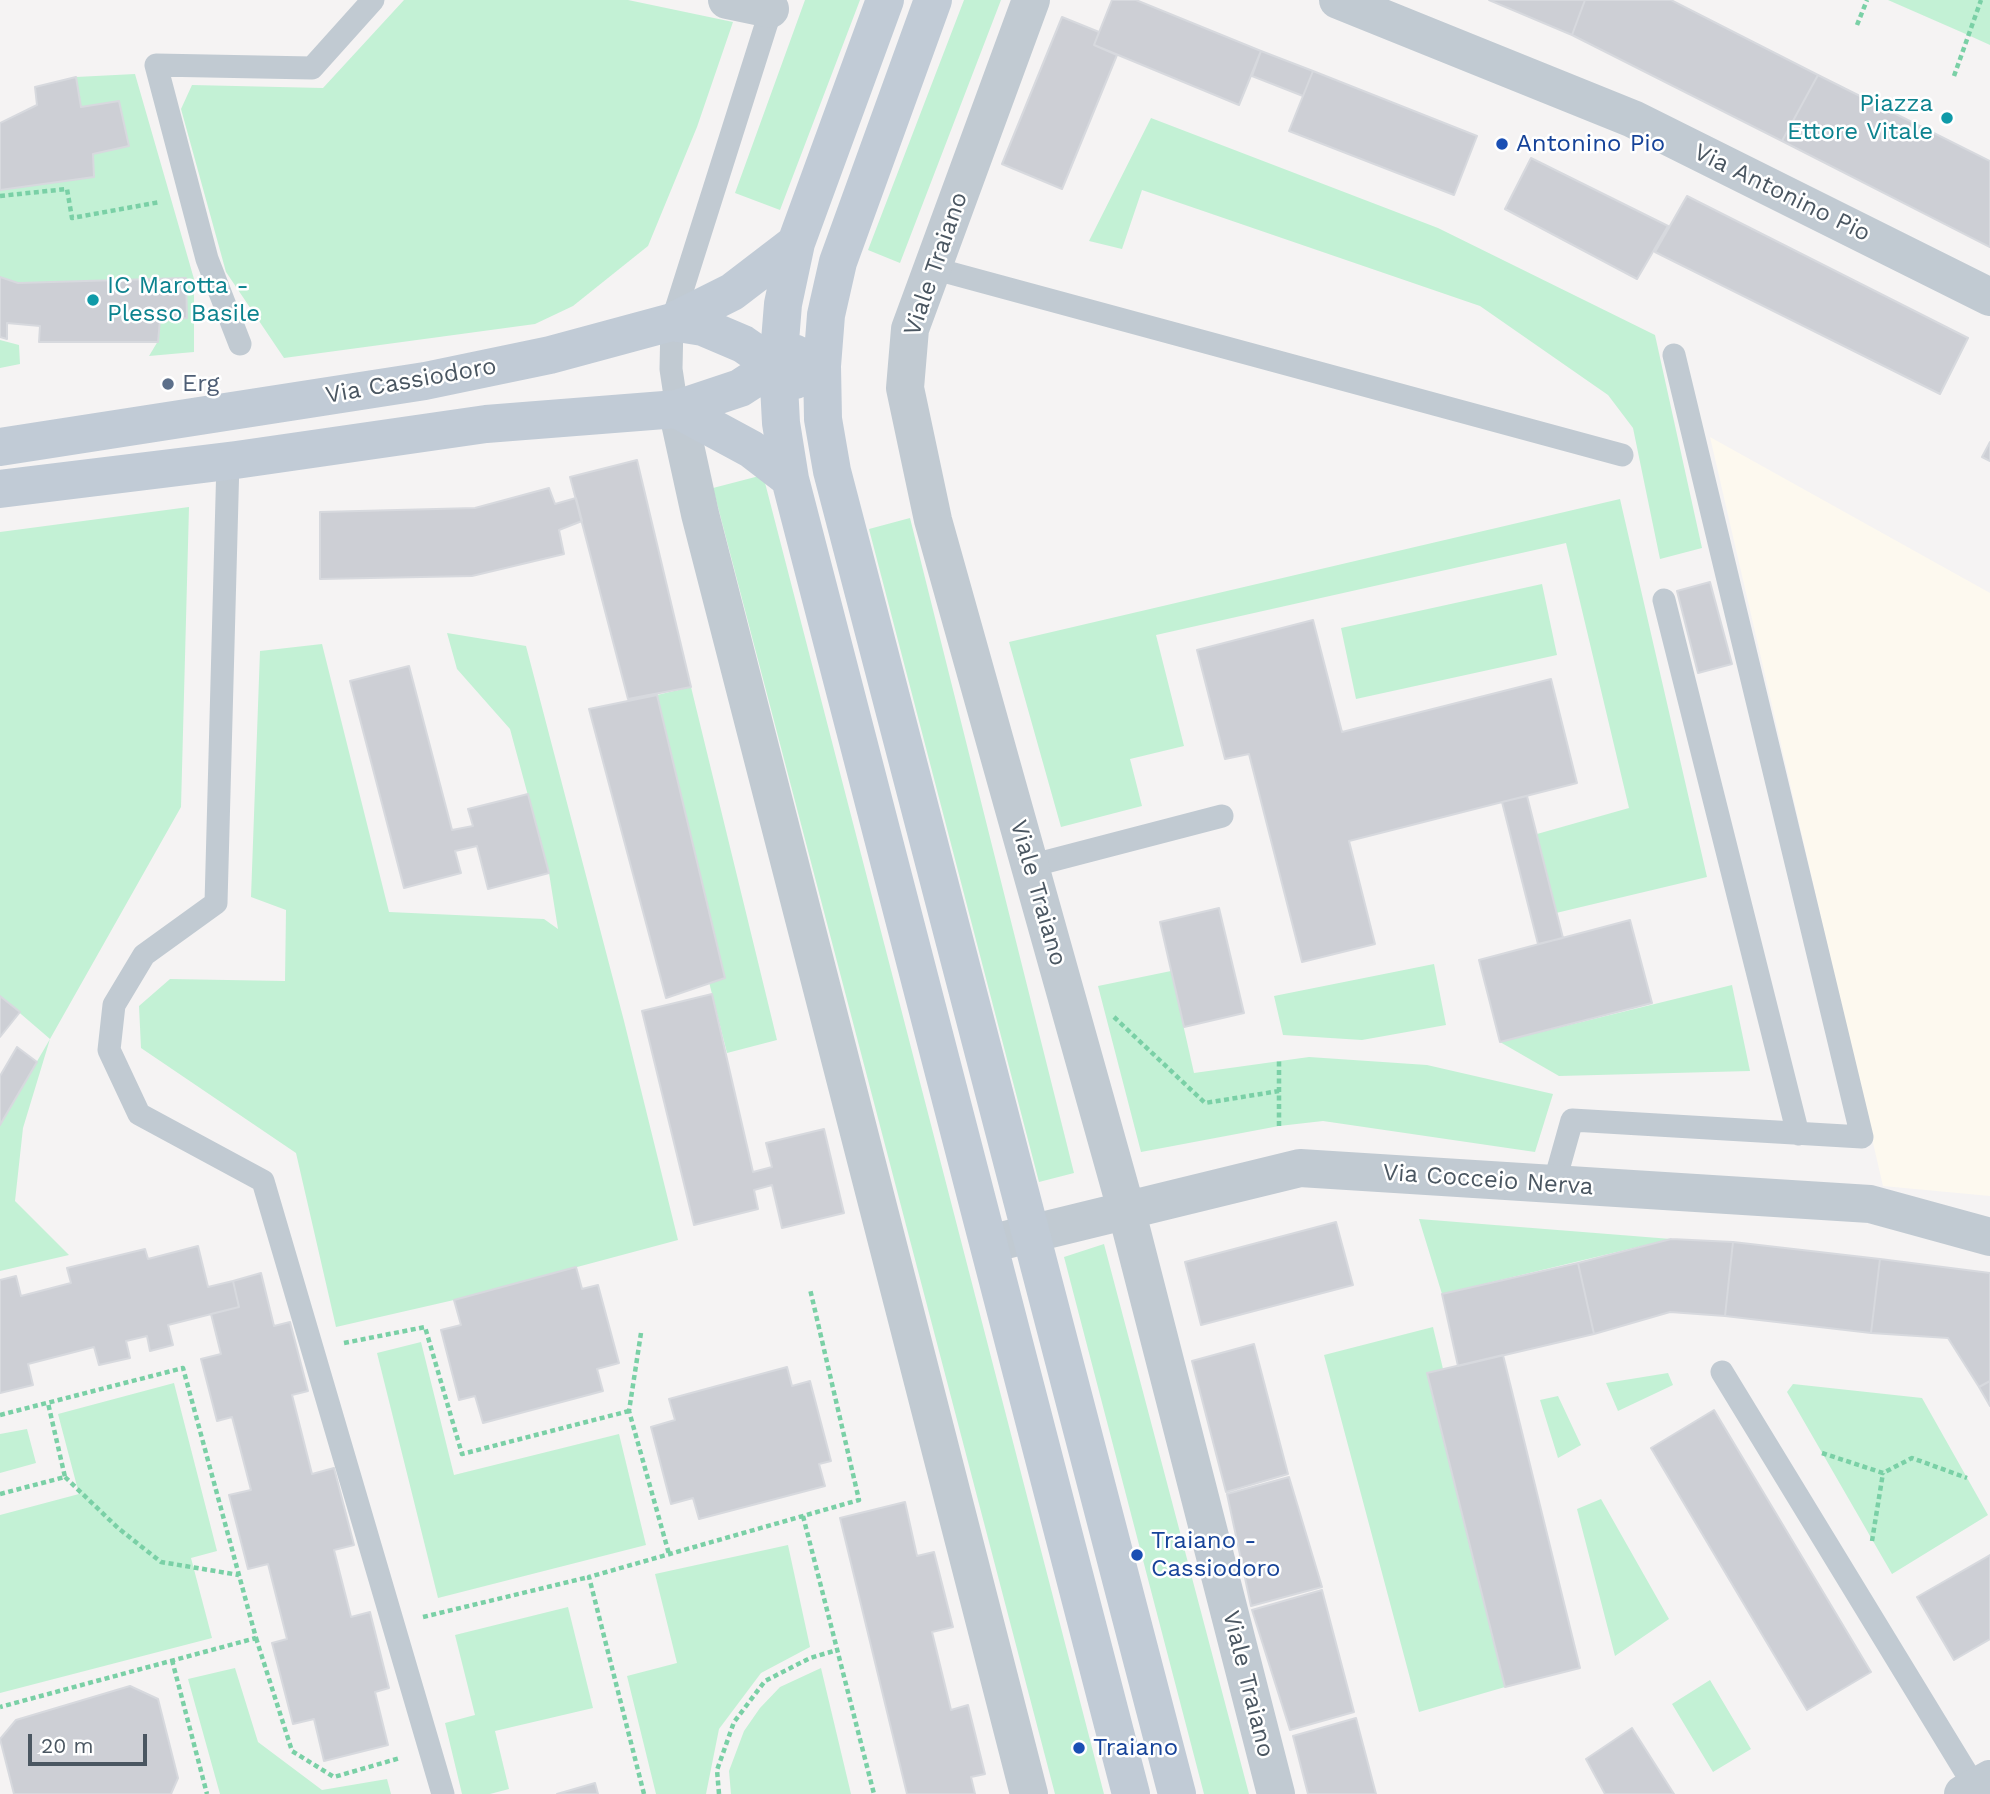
<!DOCTYPE html>
<style>
body{margin:0}
#map{position:relative;width:1990px;height:1794px;overflow:hidden;background:#f5f3f3;font-family:"Work Sans",sans-serif}
canvas{display:block}
.scale{position:absolute;left:28px;top:1734px;width:119px;height:32px;box-sizing:border-box;border:4px solid #4a5661;border-top:0;padding-left:9px;font-size:21px;line-height:24px;white-space:nowrap;color:#4a5661;-webkit-text-stroke:5px #fff;paint-order:stroke}
</style>
<div id="map">
<canvas width="1990" height="1794"></canvas>
<div class="scale">20 m</div>
</div>
<script>
const ctx = document.querySelector('canvas').getContext('2d');
ctx.lineJoin = 'round';
function paint(path, color) { ctx.fillStyle = color; ctx.fill(path, 'evenodd'); }
const toPath = rows => new Path2D(rows.map(r => 'M' + r).join(''));
function trace(path, color, width, dash) { ctx.strokeStyle = color; ctx.lineWidth = width; ctx.lineCap = dash ? 'butt' : 'round'; ctx.setLineDash(dash || []); ctx.stroke(path); }
function write(font, color, halo, rows, align = 'center') {
  ctx.font = font + ' "Work Sans",sans-serif'; ctx.lineWidth = 5; ctx.setLineDash([]); ctx.textBaseline = 'middle'; ctx.strokeStyle = halo; ctx.fillStyle = color; for (const [text, x, y, turn = 0] of rows) {
    ctx.save(); ctx.translate(x, y); ctx.rotate((+turn || 0) * Math.PI / 180); ctx.textAlign = isNaN(turn) ? turn : align; if (halo) ctx.strokeText(text, 0, 0); ctx.fillText(text, 0, 0); ctx.restore();
  }
}
paint(toPath([
 [1710,437,1990,593,1990,1196,1883,1186]
]), '#fdf9ef');
paint(toPath([
 [404,0,628,0,733,22,697,127,648,246,573,306,535,324,284,358,226,272,181,109,192,85,323,88],
 [805,0,860,0,780,210,735,193],
 [964,0,1001,0,900,263,868,250],
 [1888,0,1990,0,1990,45,1968,35],
 [135,74,194,279,194,352,149,356,158,341,160,320,187,318,186,278,18,283,0,277,0,190,94,177,93,154,129,146,119,101,81,107,76,77],
 [1151,118,1438,228,1655,335,1702,548,1660,559,1633,428,1608,395,1480,306,1142,190,1122,249,1089,241],
 [0,340,19,345,20,364,0,368],
 [763,475,1104,1794,1055,1794,713,488],
 [1620,499,1707,877,1556,913,1537,834,1629,808,1566,543,1156,635,1184,746,1130,759,1142,806,1061,827,1009,642],
 [189,507,181,807,50,1039,23,1128,15,1201,69,1255,0,1271,0,1125,50,1039,0,996,0,532],
 [910,518,1074,1173,1039,1182,869,529],
 [1542,584,1557,655,1356,699,1341,628],
 [447,633,526,646,624,1021,678,1240,454,1300,336,1327,296,1153,141,1048,139,1006,170,979,285,981,286,910,251,897,260,651,322,644,389,912,544,919,558,929,549,873,510,729,457,669],
 [691,687,777,1040,727,1053,709,982,725,978,657,695],
 [1434,964,1446,1025,1362,1040,1283,1035,1274,996],
 [1171,971,1194,1073,1309,1057,1427,1065,1553,1094,1535,1152,1323,1121,1279,1126,1141,1152,1098,986],
 [1732,985,1750,1071,1559,1076,1500,1042],
 [1419,1219,1671,1239,1442,1294],
 [1104,1244,1249,1794,1204,1794,1064,1257],
 [1433,1327,1443,1369,1427,1374,1505,1687,1419,1712,1324,1355],
 [421,1342,454,1475,619,1434,646,1545,438,1598,377,1353],
 [1668,1373,1673,1385,1618,1411,1606,1383],
 [174,1383,217,1551,191,1558,212,1638,0,1693,0,1515,79,1494,58,1414],
 [1793,1384,1922,1398,1988,1515,1892,1574,1787,1392],
 [1558,1396,1581,1445,1558,1458,1540,1400],
 [27,1429,36,1463,0,1473,0,1434],
 [1601,1499,1669,1619,1615,1656,1577,1509],
 [788,1545,810,1647,761,1673,719,1729,706,1794,656,1794,627,1676,677,1663,655,1574],
 [568,1607,593,1708,495,1731,509,1789,490,1794,462,1794,445,1723,475,1715,455,1635],
 [235,1668,258,1742,322,1790,387,1779,391,1794,220,1794,188,1679],
 [821,1668,851,1794,731,1794,729,1771,744,1731,760,1708,780,1687],
 [1710,1680,1751,1749,1713,1772,1672,1704]
]), '#c3f1d5');
const building = toPath([
 [1112,0,1136,0,1261,51,1239,105,1094,45,1112,0],
 [1489,0,1585,0,1572,35,1489,0],
 [1585,0,1671,0,1818,75,1782,141,1572,35,1585,0],
 [1062,17,1099,32,1094,45,1117,55,1062,189,1002,164,1062,17],
 [1261,51,1313,71,1303,96,1252,76,1261,51],
 [1313,71,1477,136,1454,195,1289,131,1313,71],
 [1818,75,1990,161,1990,247,1782,141,1818,75],
 [76,77,81,107,119,101,129,146,93,154,94,177,0,190,0,123,37,105,35,87,76,77],
 [1531,158,1668,226,1637,279,1505,209,1531,158],
 [1687,196,1968,338,1940,394,1655,252,1687,196],
 [0,277,18,283,186,278,187,318,160,320,158,342,39,342,40,326,7,323,7,339,0,337,0,277],
 [1990,442,1990,461,1982,457,1990,442],
 [637,460,691,687,628,699,570,477,637,460],
 [549,488,555,504,576,498,582,521,559,530,564,554,472,576,320,579,320,512,475,508,549,488],
 [1710,582,1732,664,1698,673,1677,591,1710,582],
 [1313,620,1342,732,1551,679,1577,783,1349,841,1375,944,1302,962,1249,754,1225,759,1197,650,1313,620],
 [409,666,452,830,473,826,468,809,528,794,549,873,488,889,477,846,455,851,461,873,404,888,350,681,409,666],
 [657,695,725,978,666,998,589,709,657,695],
 [1527,796,1563,938,1538,944,1502,802,1527,796],
 [1219,908,1244,1013,1184,1027,1160,922,1219,908],
 [1630,920,1652,1003,1500,1042,1479,960,1630,920],
 [712,994,753,1172,772,1167,766,1143,824,1129,844,1213,782,1228,772,1185,754,1190,758,1209,694,1225,642,1011,712,994],
 [0,996,20,1012,0,1037,0,996],
 [17,1047,37,1062,0,1125,0,1076,17,1047],
 [1336,1222,1353,1285,1201,1325,1185,1262,1336,1222],
 [1671,1239,1733,1242,1725,1316,1670,1312,1594,1334,1578,1263,1671,1239],
 [1733,1242,1880,1259,1871,1333,1725,1316,1733,1242],
 [198,1246,208,1287,233,1281,239,1307,168,1325,173,1345,150,1351,147,1336,126,1341,130,1358,99,1365,94,1347,28,1364,33,1385,0,1393,0,1280,16,1276,21,1296,71,1283,67,1268,145,1249,148,1259,198,1246],
 [1880,1259,1990,1273,1990,1381,1979,1387,1948,1338,1871,1333,1880,1259],
 [1578,1263,1594,1334,1458,1366,1442,1294,1578,1263],
 [576,1267,582,1289,598,1285,619,1363,597,1369,603,1391,483,1423,475,1396,459,1400,441,1330,461,1325,454,1300,576,1267],
 [261,1273,274,1326,290,1322,308,1391,292,1395,312,1474,334,1468,354,1545,334,1550,351,1617,370,1612,389,1688,375,1692,388,1745,324,1761,314,1719,293,1724,272,1643,287,1639,268,1564,248,1569,229,1495,251,1490,232,1417,217,1421,201,1359,221,1354,211,1314,239,1307,233,1281,261,1273],
 [1254,1344,1288,1474,1226,1492,1192,1361,1254,1344],
 [1503,1355,1580,1668,1505,1687,1427,1373,1503,1355],
 [787,1367,792,1386,810,1381,831,1461,819,1464,825,1486,699,1519,693,1498,671,1504,651,1427,675,1420,669,1399,787,1367],
 [1990,1381,1990,1406,1979,1387,1990,1381],
 [1714,1410,1871,1672,1807,1710,1651,1448,1714,1410],
 [1289,1477,1322,1587,1251,1606,1227,1494,1289,1477],
 [905,1502,917,1556,934,1552,953,1627,932,1632,951,1710,968,1705,985,1774,971,1777,975,1794,907,1794,840,1518,905,1502],
 [1990,1555,1990,1639,1954,1660,1917,1597,1990,1555],
 [1322,1590,1354,1712,1290,1730,1252,1610,1322,1590],
 [130,1686,158,1699,178,1778,171,1794,14,1794,0,1739,16,1720,130,1686],
 [1356,1718,1376,1794,1308,1794,1293,1736,1356,1718],
 [1632,1728,1674,1794,1605,1794,1586,1759,1632,1728],
 [595,1783,598,1794,557,1794,595,1783]
]);
paint(building, '#cdcfd5');
trace(building, '#d7d9de', 2);
trace(toPath([
 [1857,25,1867,0],
 [1954,76,1981,0],
 [0,196,67,189,72,218,160,202],
 [1114,1017,1205,1103,1279,1091],
 [1279,1126,1279,1061],
 [641,1333,629,1411,669,1554],
 [344,1343,425,1327,462,1454,629,1411],
 [0,1415,183,1368,256,1638,0,1707],
 [1822,1453,1883,1473,1912,1458,1967,1478],
 [65,1477,118,1528,161,1562,239,1575],
 [0,1494,65,1477,48,1403],
 [803,1516,874,1794],
 [1872,1541,1883,1473],
 [423,1617,589,1577],
 [256,1638,292,1751,334,1777,400,1758],
 [172,1660,207,1794],
 [644,1794,589,1577,859,1500,810,1289],
 [719,1794,717,1770,734,1722,765,1681,810,1658,837,1650]
]), '#7ad0a6', 4.5, [5, 3.5]);
trace(toPath([
 [932,268,1622,455],
 [240,344,207,259,156,65,312,68,373,0],
 [677,409,671,369,672,322,774,0],
 [228,461,216,903,144,955,114,1005,109,1050,139,1114,263,1181,443,1794],
 [1664,600,1798,1134],
 [1030,866,1222,816],
 [1554,1184,1572,1120,1862,1137,1674,355],
 [1722,1372,1975,1787]
]), '#c1cad2', 23);
trace(toPath([
 [727,0,770,9],
 [1031,0,910,329,905,388,933,520,1126,1209,1276,1794],
 [1338,0,1633,119,1990,297],
 [677,409,700,514,1029,1794],
 [989,1244,1300,1168,1870,1204,1990,1237],
 [1963,1794,1990,1779]
]), '#c1cad2', 38);
trace(toPath([
 [885,0,796,243,783,304,778,366,781,423,790,479,1131,1794],
 [933,0,838,262,826,315,822,366,823,419,832,471,1177,1794],
 [672,322,703,327,743,344,795,380],
 [677,409,740,388,794,353],
 [0,447,425,381,550,355,672,322,732,292,796,243],
 [0,489,236,460,486,424,677,409,751,449,790,479]
]), '#c1cbd6', 38);
for (const [x, y, r, color] of [
 [1947,118,7,"#0f9aa8"],
 [1502,144,7,"#1a4fb4"],
 [93,300,7,"#0f9aa8"],
 [168,384,7,"#5c6f8a"],
 [1137,1555,7,"#1a4fb4"],
 [1079,1748,7,"#1a4fb4"]
]) { const dot = new Path2D(); dot.arc(x, y, r, 0, 2 * Math.PI); ctx.fillStyle = color; ctx.fill(dot); trace(dot, '#fff', 2.5); }
write('24px', '#0d838f', '#fff', [
 ["Piazza",1933,104],
 ["Ettore Vitale",1933,132],
 ["IC Marotta -",107,286,"left"],
 ["Plesso Basile",107,314,"left"]
], 'right');
write('24px', '#164399', '#fff', [
 ["Antonino Pio",1516,144],
 ["Traiano -",1151,1541],
 ["Cassiodoro",1151,1569],
 ["Traiano",1093,1748]
], 'left');
write('24px', '#4a5661', '#fff', [
 ["Via Antonino Pio",1782,193,26],
 ["Viale Traiano",936,264,-71],
 ["Via Cassiodoro",411,381,-10],
 ["Viale Traiano",1038,893,74],
 ["Via Cocceio Nerva",1488,1180,4],
 ["Viale Traiano",1248,1684,76]
]);
write('24px', '#4e5e75', '#fff', [
 ["Erg",182,384]
], 'left');
</script>
